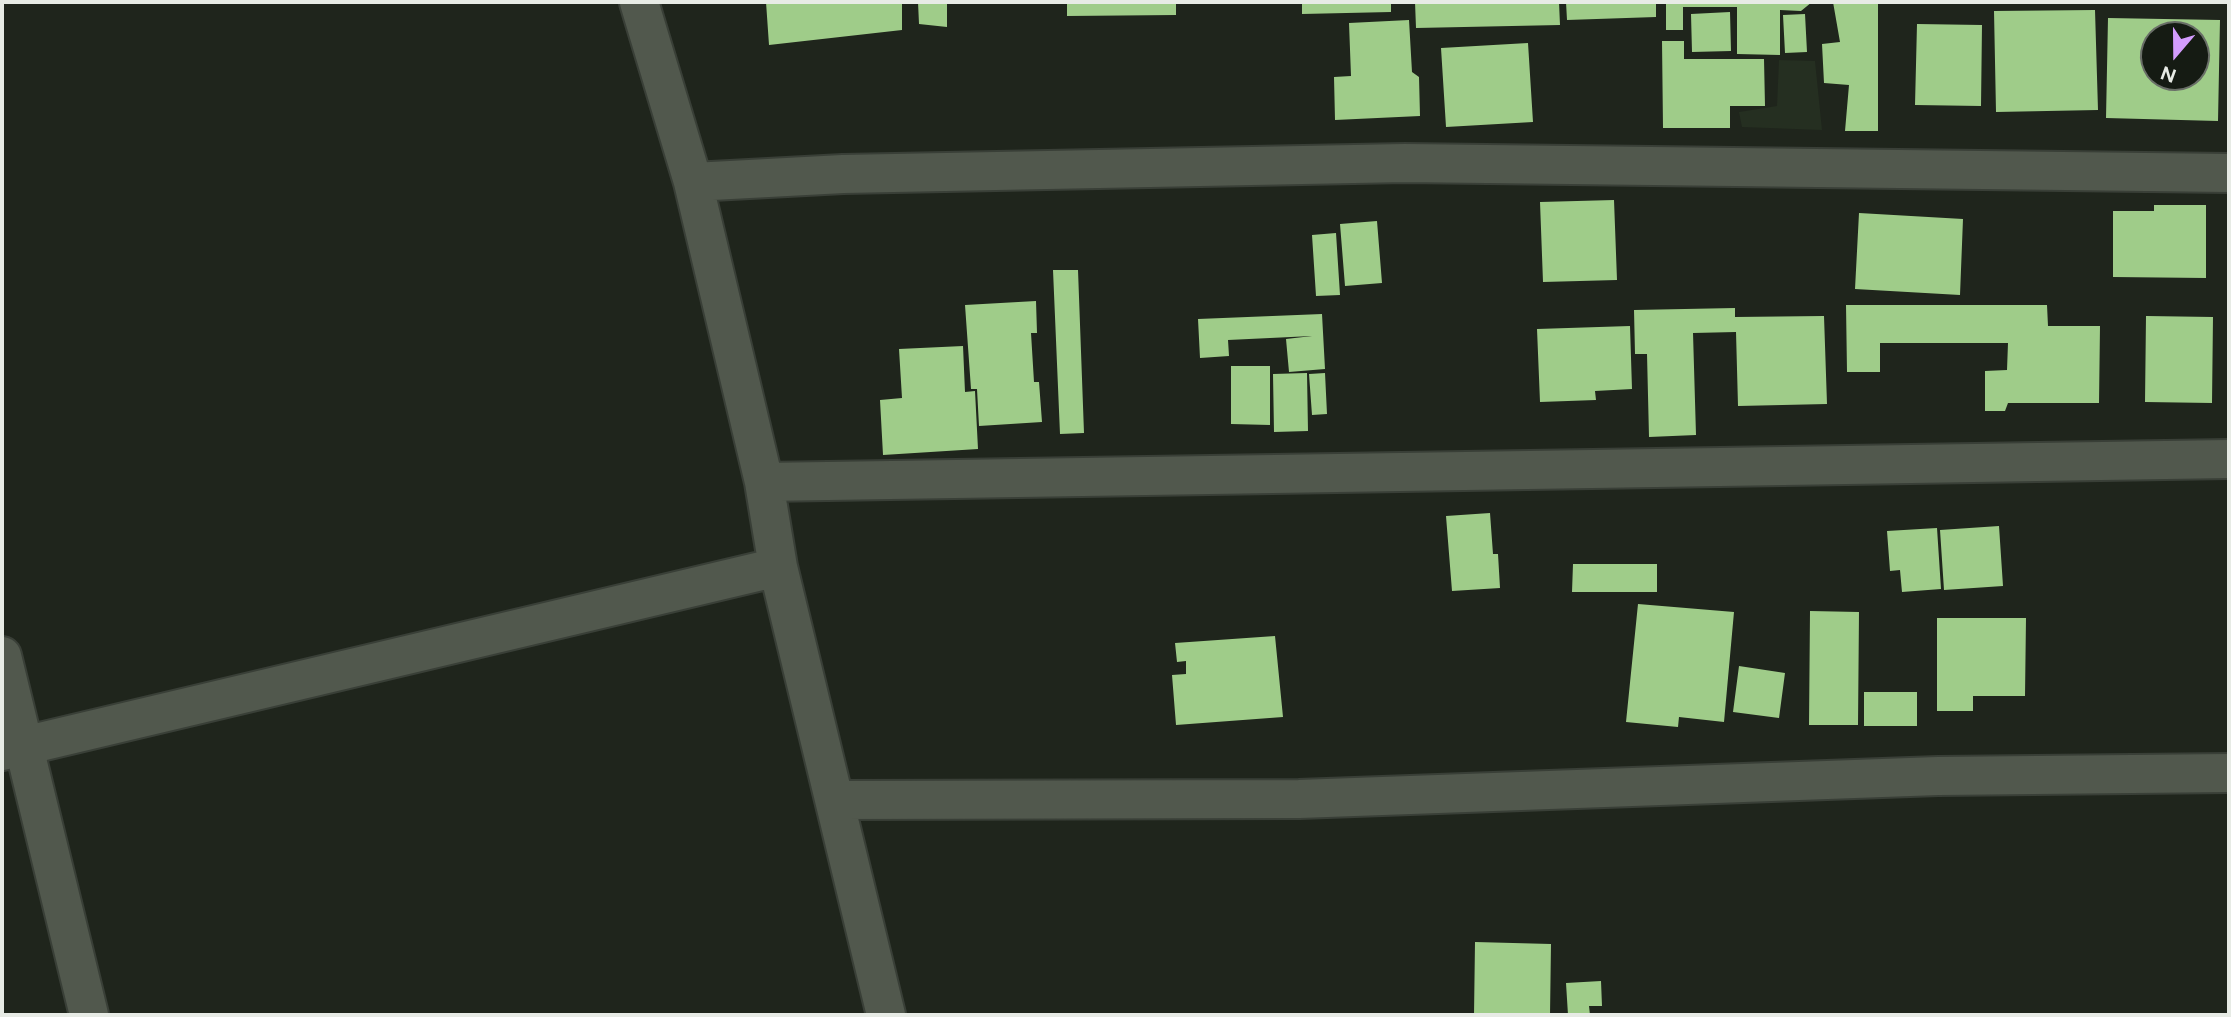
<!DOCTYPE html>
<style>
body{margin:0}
#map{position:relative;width:2231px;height:1017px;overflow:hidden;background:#1f251c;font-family:Figtree,sans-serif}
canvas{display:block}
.frame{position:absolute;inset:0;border:4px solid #e7ebe5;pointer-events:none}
.north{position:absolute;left:2140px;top:21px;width:70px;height:70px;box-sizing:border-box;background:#151b13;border:2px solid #696e67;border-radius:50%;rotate:200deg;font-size:19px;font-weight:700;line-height:28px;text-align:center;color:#e7ebe5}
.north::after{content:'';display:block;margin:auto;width:24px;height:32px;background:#d39cfd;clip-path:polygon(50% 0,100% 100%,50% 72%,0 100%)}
</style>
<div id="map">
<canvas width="2231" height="1017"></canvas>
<div class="frame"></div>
<div class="north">N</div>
</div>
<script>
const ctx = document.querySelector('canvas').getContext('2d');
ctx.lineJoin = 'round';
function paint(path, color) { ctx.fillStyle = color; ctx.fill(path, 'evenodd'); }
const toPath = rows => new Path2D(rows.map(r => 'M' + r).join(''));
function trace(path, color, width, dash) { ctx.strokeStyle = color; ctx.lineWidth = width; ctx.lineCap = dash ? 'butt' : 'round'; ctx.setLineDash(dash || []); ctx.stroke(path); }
paint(toPath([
 [1779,60,1815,61,1822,130,1742,127,1739,112,1777,106]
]), '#252f21');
paint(toPath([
 [766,2,902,2,902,30,769,45],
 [918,2,947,2,947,27,919,24],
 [1067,2,1176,2,1176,15,1067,16],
 [1302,2,1391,2,1391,12,1302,14],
 [1415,2,1559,2,1560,25,1416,28],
 [1566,2,1656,2,1656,17,1567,20],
 [1666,2,1812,2,1801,11,1780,10,1780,55,1737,54,1737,7,1683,7,1683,30,1666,30],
 [1833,2,1878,2,1878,131,1845,131,1849,85,1824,83,1822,44,1840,42],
 [2095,10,2098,110,1996,112,1994,11],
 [1730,12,1731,51,1692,52,1691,14],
 [1805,14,1807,52,1785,53,1783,15],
 [2108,18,2220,20,2218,121,2106,118],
 [2154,35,2196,35,2196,77,2154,77],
 [1409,20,1412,72,1419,77,1420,116,1335,120,1334,77,1351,76,1349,23],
 [1917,24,1982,25,1981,106,1915,105],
 [1662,41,1684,41,1684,59,1764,59,1765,106,1730,106,1730,128,1663,128],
 [1528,43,1533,122,1446,127,1441,48],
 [1614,200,1617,280,1543,282,1540,202],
 [2154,205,2206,205,2206,278,2113,277,2113,211,2154,211],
 [1859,213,1963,219,1960,295,1855,289],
 [1377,221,1382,283,1345,286,1340,224],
 [1336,233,1340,295,1316,296,1312,235],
 [1053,270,1078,270,1084,433,1060,434],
 [1036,301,1037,333,1031,333,1034,382,1039,382,1042,422,979,426,977,389,971,389,965,305],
 [1846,305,2047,305,2048,326,2100,326,2099,403,2008,403,2005,411,1985,411,1985,371,2007,370,2008,343,1880,343,1880,372,1847,372],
 [1735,308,1735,317,1824,316,1827,404,1738,406,1736,332,1693,333,1696,435,1649,437,1647,354,1635,354,1634,310],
 [1322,314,1325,369,1289,372,1286,339,1312,336,1228,340,1229,356,1200,358,1198,319],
 [2146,316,2213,317,2212,403,2145,402],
 [1630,326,1632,389,1595,391,1596,400,1540,402,1537,329],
 [963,346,965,392,975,391,978,449,883,455,880,400,902,398,899,349],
 [1231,366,1270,366,1270,425,1231,424],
 [1307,373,1308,431,1274,432,1273,374],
 [1325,373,1327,414,1312,415,1309,374],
 [1490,513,1493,554,1498,554,1500,588,1452,591,1446,516],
 [1999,526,2003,586,1944,590,1940,530],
 [1937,528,1941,589,1902,592,1900,570,1890,571,1887,531],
 [1573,564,1657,564,1657,592,1572,592],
 [1638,604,1734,612,1724,722,1679,717,1678,727,1626,722],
 [1810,611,1859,612,1858,725,1809,725],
 [1937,618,2026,618,2025,696,1973,696,1973,711,1937,711],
 [1275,636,1283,717,1176,725,1172,675,1186,674,1186,661,1177,662,1175,643],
 [1739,666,1785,673,1779,718,1733,712],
 [1864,692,1917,692,1917,726,1864,726],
 [1475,942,1551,944,1550,1015,1474,1015],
 [1601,981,1602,1006,1589,1006,1590,1015,1568,1015,1566,983]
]), '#9fcc89');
const minor = toPath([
 [639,2,693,182,764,482,778,567,886,1015],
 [693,182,843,174,1405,163,2229,173],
 [764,482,2229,459],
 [2,656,89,1015],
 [2,751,778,567],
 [836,800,1299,799,1938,776,2229,773]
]);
trace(minor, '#393f37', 42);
trace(minor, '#51584d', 38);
</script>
